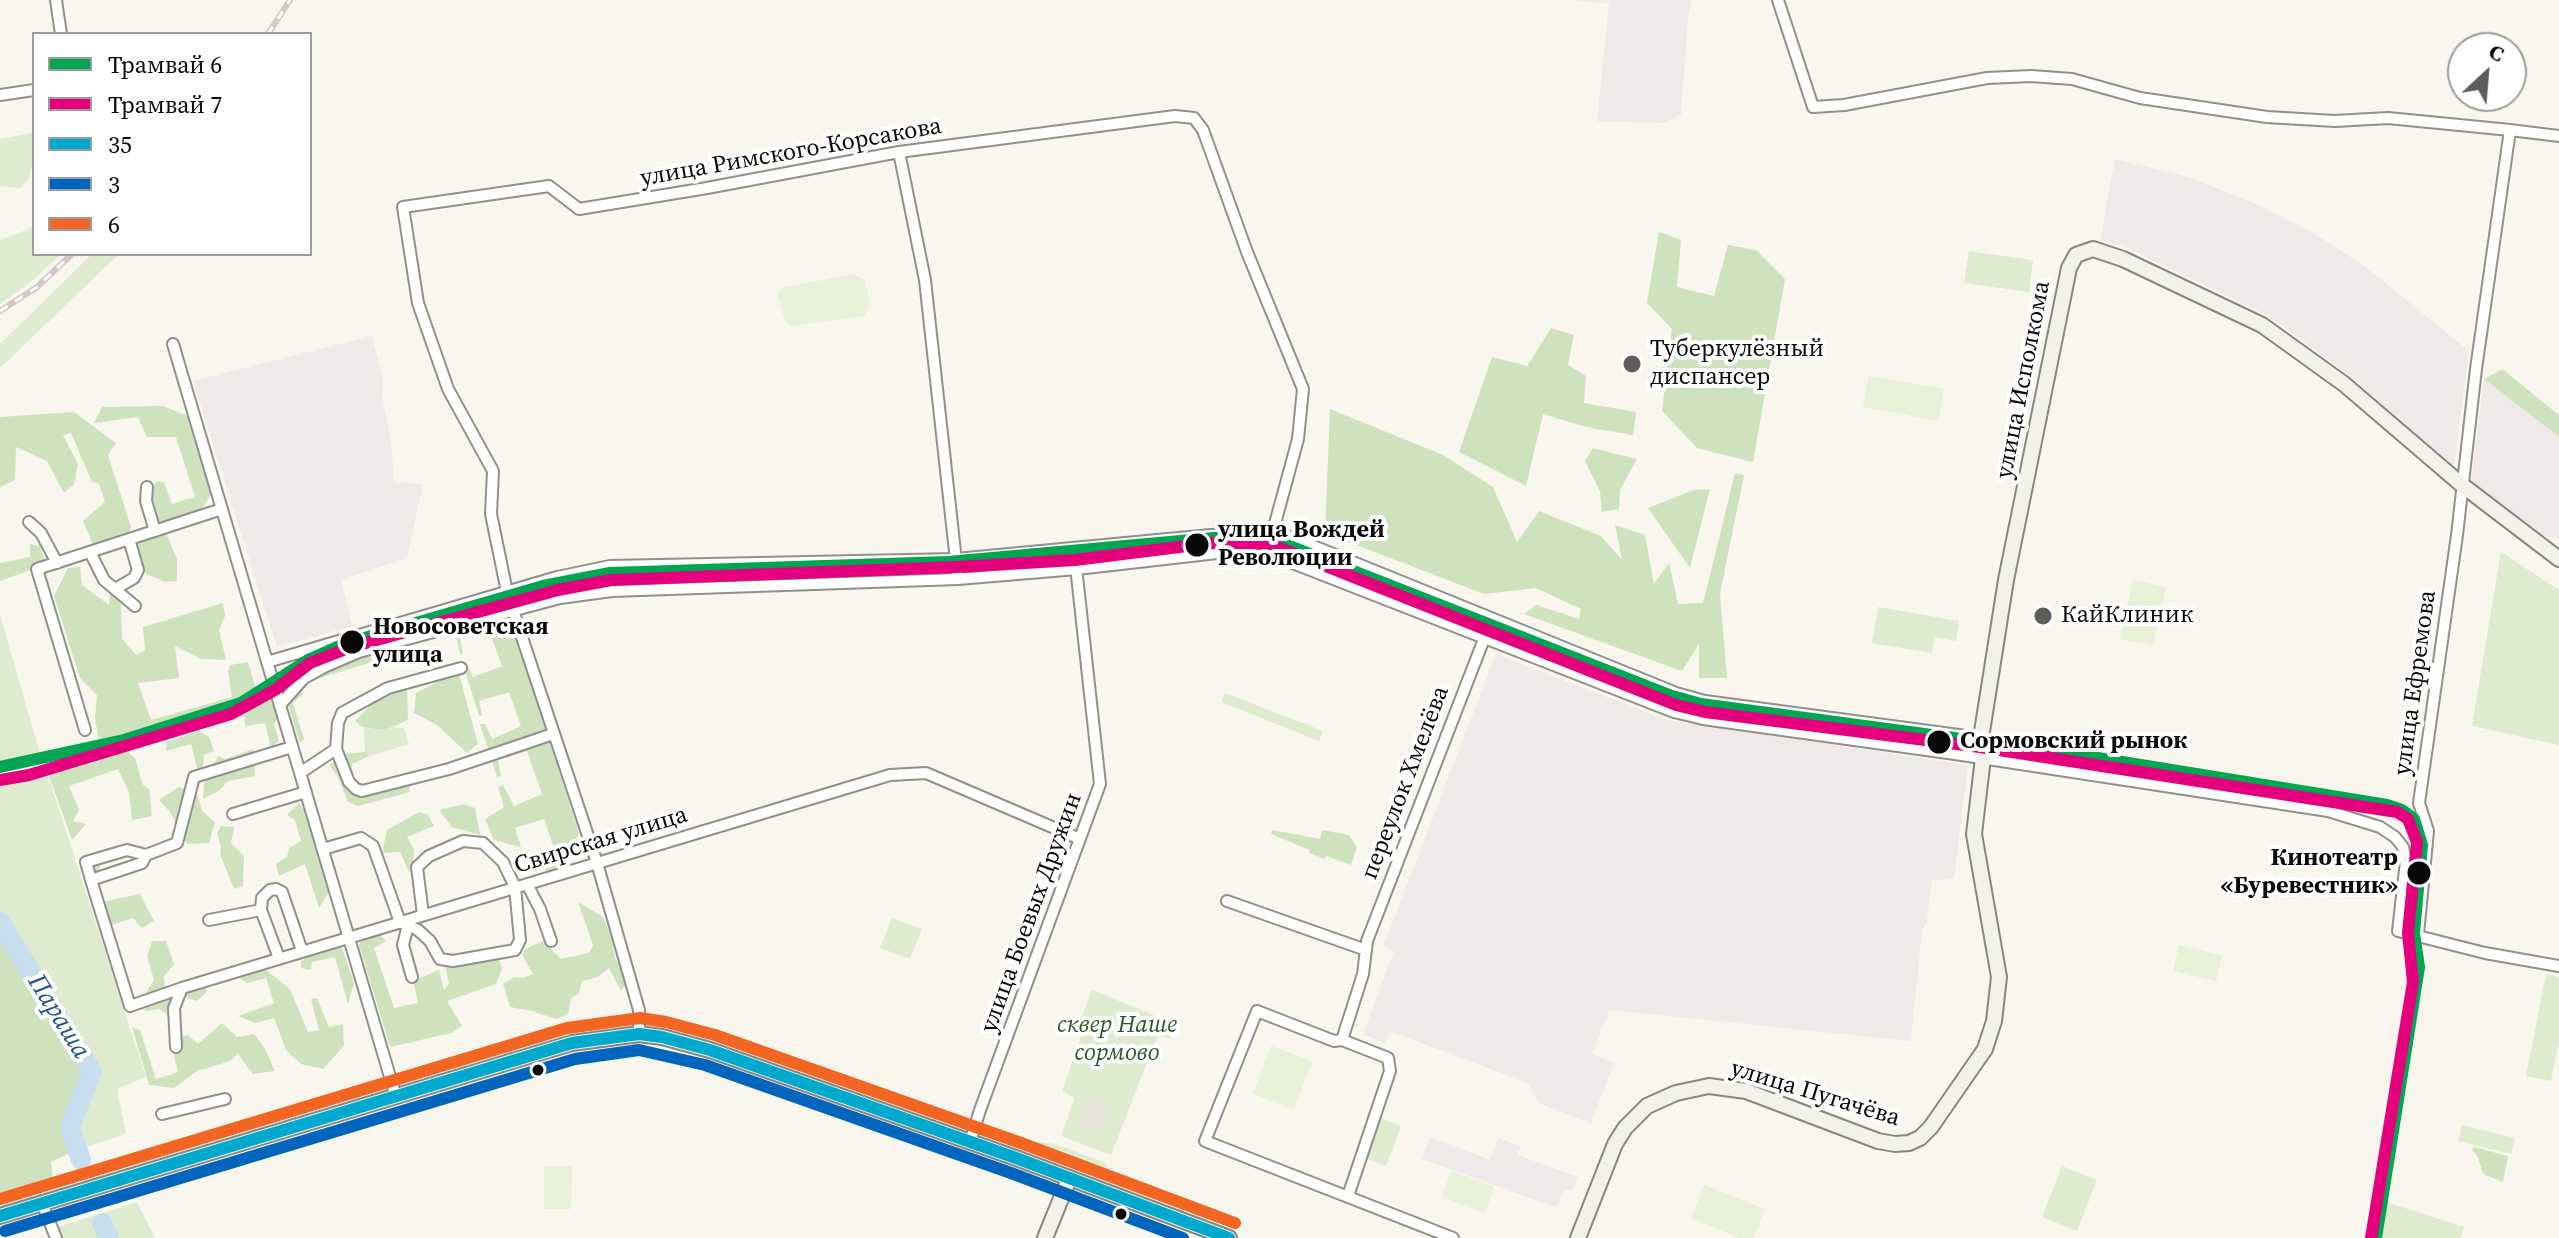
<!DOCTYPE html>
<meta charset="utf-8">
<style>
body{margin:0}
#map{position:relative;width:2559px;height:1238px;overflow:hidden;background:#f8f6ed;font-family:"Source Serif 4",serif}
canvas{display:block}
.legend{position:absolute;left:32px;top:32px;width:280px;height:224px;box-sizing:border-box;background:#fff;border:2px solid #9d9d9d;margin:0;padding:10px 14px;list-style:none;font-size:24px;color:#090909}
.legend li{display:flex;align-items:center;gap:16px;height:40px}
.legend b{width:40px;border:2px solid #9d9d9d}
.north{position:absolute;left:2447px;top:32px;width:80px;height:80px;box-sizing:border-box;background:#fff;border:2px solid #9d9d9d;border-radius:50%;rotate:26deg;font-size:22px;font-weight:700;line-height:32px;text-align:center;color:#090909}
.north::after{content:'';display:block;margin:auto;width:28px;height:36px;background:#5d5c59;clip-path:polygon(50% 0,100% 100%,50% 72%,0 100%)}
</style>
<div id="map">
<canvas width="2559" height="1238"></canvas>
<ul class="legend">
<li><b style="height:10px;background:#00a651"></b>Трамвай 6</li>
<li><b style="height:10px;background:#e5007d"></b>Трамвай 7</li>
<li><b style="height:10px;background:#00a9ce"></b>35</li>
<li><b style="height:10px;background:#0065bd"></b>3</li>
<li><b style="height:10px;background:#f26522"></b>6</li>
</ul>
<div class="north">С</div>
</div>
<script>
const ctx = document.querySelector('canvas').getContext('2d');
ctx.lineJoin = 'round';
function paint(path, color) { ctx.fillStyle = color; ctx.fill(path, 'evenodd'); }
const toPath = rows => new Path2D(rows.map(r => 'M' + r).join(''));
function trace(path, color, width, dash) { ctx.strokeStyle = color; ctx.lineWidth = width; ctx.lineCap = dash ? 'butt' : 'round'; ctx.setLineDash(dash || []); ctx.stroke(path); }
function write(font, color, halo, rows, align = 'center') {
  ctx.font = font + ' "Source Serif 4",serif'; ctx.lineWidth = 8; ctx.setLineDash([]); ctx.textBaseline = 'middle'; ctx.strokeStyle = halo; ctx.fillStyle = color; for (const [text, x, y, turn = 0] of rows) {
    ctx.save(); ctx.translate(x, y); ctx.rotate((+turn || 0) * Math.PI / 180); ctx.textAlign = isNaN(turn) ? turn : align; if (halo) ctx.strokeText(text, 0, 0); ctx.fillText(text, 0, 0); ctx.restore();
  }
}
paint(toPath([
 [1572,0,1692,0,1688,17,1681,115,1663,123,1597,121,1609,4],
 [2115,159,2188,177,2256,204,2310,231,2363,265,2469,351,2454,468,2348,374,2270,317,2121,245,2100,241],
 [372,336,383,381,382,396,391,441,394,482,423,484,407,558,341,580,352,626,277,647,193,381],
 [2484,379,2559,437,2559,538,2541,536,2471,483],
 [1496,654,1666,720,1968,765,1954,879,1932,880,1927,921,1922,931,1911,1041,1609,1010,1592,1054,1614,1063,1591,1123,1538,1103,1528,1083,1390,1031,1385,1043,1363,1034,1394,951,1383,947],
 [1430,1137,1490,1160,1498,1138,1521,1146,1518,1155,1578,1177,1572,1191,1565,1189,1557,1208,1422,1159]
]), '#efe9ea');
paint(toPath([
 [32,133,32,165,28,181,20,188,0,186,0,139],
 [34,227,34,254,61,254,32,281,0,304,0,240],
 [1969,251,2033,260,2029,292,1964,283],
 [92,254,119,254,0,368,0,344],
 [2501,552,2559,590,2559,745,2472,726],
 [1878,607,1959,621,1956,641,1935,637,1932,653,1872,643],
 [0,615,40,753,0,761],
 [1225,693,1323,731,1319,741,1221,702],
 [392,727,404,728,409,744,369,756,365,752,364,728,384,730],
 [48,776,146,1077,117,1089,126,1134,79,1149,72,1126,94,1072,0,920,0,786],
 [892,918,922,929,910,959,880,948],
 [2546,974,2559,977,2559,1041,2551,1081,2526,1076],
 [1092,990,1176,1024,1170,1039,1158,1035,1111,1155,1061,1136,1075,1098,1062,1091,1082,1034,1076,1031],
 [1381,1118,1401,1126,1386,1166,1366,1158],
 [2462,1125,2515,1138,2511,1154,2458,1141],
 [1039,1142,1055,1144,1104,1162,1108,1168,1107,1174,1103,1176,1055,1158,1038,1146],
 [2062,1166,2097,1180,2077,1231,2042,1217],
 [137,1202,155,1238,62,1238,58,1227],
 [2386,1202,2464,1227,2460,1238,2379,1238]
]), '#deebcf');
paint(toPath([
 [1659,232,1681,240,1677,287,1714,296,1728,245,1756,250,1785,279,1753,462,1697,448,1662,411,1672,329,1647,303],
 [1551,328,1574,335,1568,365,1586,376,1584,403,1636,412,1633,435,1586,427,1543,414,1526,486,1459,452,1492,357,1527,366],
 [2502,369,2559,415,2559,437,2484,379],
 [163,406,188,416,212,493,200,512,167,522,154,521,148,498,156,481,164,482,172,504,195,497,176,437,147,437,138,417,94,423,102,407],
 [1330,409,1443,455,1493,487,1517,542,1539,511,1601,536,1622,560,1615,525,1645,535,1654,584,1669,563,1678,604,1703,603,1735,473,1744,475,1720,594,1727,678,1699,678,1699,644,1682,671,1524,614,1536,605,1579,619,1581,609,1536,588,1484,594,1325,533],
 [74,412,116,443,108,455,131,527,129,535,94,547,83,521,105,502,99,484,92,482,71,433,63,435,78,464,74,484,64,493,47,461,16,447,15,480,0,487,0,417],
 [1593,448,1637,459,1620,490,1619,509,1602,512,1600,491,1585,461],
 [1710,489,1690,568,1648,508,1694,490],
 [166,533,177,559,177,581,165,582,146,574,137,543,154,535],
 [30,544,40,546,44,559,33,569,0,581,0,563,30,557],
 [80,567,82,585,109,605,111,584,120,582,122,639,136,655,145,650,143,627,223,603,225,616,219,630,226,660,201,659,175,646,179,678,138,683,151,720,232,697,228,671,230,665,248,662,256,690,242,700,128,737,99,740,95,719,97,695,80,678,54,596,68,568],
 [509,615,579,834,565,864,546,873,545,866,557,858,544,819,515,828,521,847,494,840,485,819,504,807,498,787,503,785,514,806,542,794,527,751,498,760,501,776,497,777,480,724,485,724,492,739,521,726,509,692,479,701,482,715,479,716,462,661,466,662,473,677,502,666,489,631,460,638,463,654,460,655,455,630],
 [370,652,372,662,304,683,302,695,293,703,304,739,300,743,290,712,287,692,298,679],
 [459,674,478,744,467,753,437,725,414,713,416,693,447,677],
 [393,682,407,688,408,720,384,730,362,727,355,721,368,708,374,689],
 [272,697,278,717,274,724,279,741,271,748,265,723,245,726,244,712],
 [199,731,209,737,214,751,204,755,203,768,197,768,191,744,166,751,167,742],
 [254,749,255,776,228,781,220,790,203,799,204,784,218,756,225,759],
 [127,751,135,758,143,785,149,789,152,816,132,820,129,792,118,769,69,786,79,810,73,821,86,824,72,840,49,776],
 [365,752,369,756,352,764,353,780,363,787,408,783,410,792,358,806,348,802,338,777,329,765,343,754],
 [179,787,198,796,202,811,215,822,209,843,187,844,170,812,159,800],
 [299,803,308,818,330,890,319,908,305,864,279,876,276,864,287,857,289,848,301,841,295,820,287,815],
 [463,804,475,808,480,835,452,827,439,810],
 [419,812,428,815,434,826,407,837,414,849,413,869,409,872,400,852,382,853,387,830],
 [221,826,234,827,231,843,244,856,243,886,234,889,220,854,221,847,217,833],
 [1272,830,1320,839,1322,830,1349,835,1357,847,1351,865,1326,856,1324,859,1309,853,1310,850,1271,834],
 [89,858,100,865,98,883,103,902,140,894,154,921,142,928,133,918,108,926,117,958,112,965,79,859],
 [578,902,603,917,612,939,615,958,625,976,626,984,621,991,609,968,598,977,582,981,579,994,571,998,568,1014,557,1019,531,1011,510,1007,503,984,514,977,523,978,533,974,522,955,525,949,543,941,561,959,589,953,593,945],
 [0,926,91,1073,69,1126,76,1150,51,1162,53,1177,0,1194],
 [378,934,386,941,374,948,394,1008,418,1003,413,981,439,970,444,990,449,984,444,961,457,955,469,960,499,959,502,969,496,984,447,1001,462,1026,451,1033,390,1047,359,945,362,938],
 [152,941,166,941,174,964,164,976,165,987,204,985,207,992,197,1001,182,996,170,1017,159,1009,145,1011,147,991,154,980,147,956],
 [341,945,354,983,348,1004,335,957,312,962,311,970,301,968,301,962,307,957],
 [262,967,290,989,308,1032,319,1030,311,999,317,998,329,1027,343,1024,344,1046,323,1069,301,1064,286,1050,274,1018,255,1023,238,1016,274,1003,266,978,247,983,235,975],
 [222,1023,237,1037,254,1034,264,1047,275,1071,253,1074,238,1054,230,1061,197,1071,174,1088,149,1085,132,1027,140,1030,156,1079,178,1072,170,1040,188,1035,198,1044],
 [2474,1147,2508,1156,2503,1182,2483,1174,2478,1157,2472,1150]
]), '#cfe2be');
paint(toPath([
 [853,274,865,280,870,305,864,316,792,326,785,321,778,296,781,288],
 [1869,376,1944,389,1938,421,1863,407],
 [2133,580,2166,587,2153,646,2120,639],
 [2179,945,2222,955,2216,981,2173,971],
 [1271,1046,1312,1061,1294,1109,1253,1094],
 [544,1166,572,1166,571,1209,544,1209],
 [1451,1171,1494,1187,1485,1213,1442,1197],
 [1704,1185,1765,1209,1753,1238,1739,1238,1691,1218]
]), '#e8f0d8');
paint(toPath([
 [1090,1096,1109,1104,1099,1133,1079,1126]
]), '#e7e5da');
trace(toPath([
 [0,922,92,1072,70,1126,81,1160],
 [102,1223,109,1238]
]), '#c7deee', 20);
const street = toPath([
 [56,0,61,34],
 [1778,0,1813,107,1844,105,1987,78,2031,76,2072,79,2140,98,2267,117,2335,121,2388,118,2510,130],
 [0,95,34,90],
 [899,152,925,280,958,579],
 [173,344,396,1097],
 [147,487,146,501,155,531],
 [29,522,41,533,57,563],
 [90,552,104,580,135,606],
 [115,589,134,578,138,570,129,539],
 [267,662,557,577,610,566,956,559,1210,535,1262,533,1291,537,1676,693,1705,701,1981,738],
 [280,705,304,678,324,667,359,652,560,598,612,591,958,579,1077,569,1226,552,1267,553,1674,712,1703,719,1955,754,2328,811,2380,827,2395,837,2403,847,2406,861,2398,931,2485,953,2559,966],
 [85,730,37,569,222,509],
 [292,747,194,777,177,843,146,855,142,863,91,880,130,1006,182,988,890,775,926,773,1080,839],
 [336,749,349,782,356,789,362,791,449,769,553,734],
 [300,773,336,749,338,723,342,713,388,688,461,668],
 [233,814,306,792],
 [323,849,361,838,373,846,400,922,418,930,430,941,440,959,453,961,515,950,520,940,515,887,503,862,483,843,463,841,429,856,417,867,423,915],
 [91,880,86,862,127,850,146,855],
 [527,884,540,909,551,941],
 [1227,901,1366,950],
 [209,920,261,910],
 [408,925,403,945,412,977],
 [2418,934,2428,831,2419,803,2457,535,2476,369,2510,130,2559,136],
 [279,958,261,910,262,898,270,890,276,889,282,892,302,951],
 [639,1034,639,1010,597,863,507,592,491,514,493,471,448,389,418,303,403,207,549,186,579,209,707,188,899,152,1175,116,1194,118,1203,130,1247,252,1303,389,1298,439,1267,553],
 [1342,1040,1388,1058,1390,1071,1348,1196],
 [176,1047,174,1008,182,988],
 [162,1114,225,1099],
 [970,1142,980,1110,1100,784,1074,549],
 [42,1203,56,1238],
 [1453,1238,1205,1141,1257,1011,1334,1041,1342,1040,1363,974,1367,941,1484,639]
]);
const secondary = toPath([
 [0,1216,572,1043,639,1034,662,1037,710,1050,1016,1158,1229,1238],
 [1045,1238,1069,1179],
 [1578,1238,1615,1144,1625,1128,1647,1106,1676,1093,1709,1086,1746,1091,1878,1141,1895,1144,1909,1143,1920,1138,1931,1127,1985,1049,1994,1021,1999,977,1974,834,1983,758,1981,738,2006,580,2069,268,2076,255,2093,249,2123,259,2262,325,2344,384,2462,485,2559,559]
]);
trace(street, '#91908c', 14);
trace(secondary, '#878682', 18);
trace(street, '#fefefc', 10);
trace(secondary, '#f2f2e8', 14);
const rail = toPath([
 [268,34,290,0],
 [0,311,37,287,72,254]
]);
trace(rail, '#d3c6c4', 6);
trace(rail, '#fff', 3, [9]);
trace(toPath([
 [0,1216,572,1043,639,1034,662,1037,710,1050,1016,1158,1229,1238]
]), '#00a9ce', 12);
trace(toPath([
 [5,1231,575,1059,639,1050,705,1065,1011,1173,1183,1238]
]), '#0065bd', 12);
trace(toPath([
 [0,1199,567,1028,640,1018,666,1022,715,1035,1021,1143,1235,1223]
]), '#f26522', 12);
trace(toPath([
 [0,767,124,740,241,703,308,660,344,644,543,586,610,573,948,562,1214,538,1259,538,1277,541,1672,696,1701,704,2073,754,2387,805,2402,810,2414,819,2422,845,2414,933,2419,967,2376,1238]
]), '#00a651', 12);
trace(toPath([
 [0,780,29,775,231,714,275,690,310,663,351,647,558,590,611,580,957,567,1075,560,1211,543,1270,544,1676,705,1705,712,1980,747,2397,812,2408,819,2417,842,2408,933,2413,982,2371,1238]
]), '#e5007d', 12);
for (const [x, y, r, color] of [
 [1632,364,10,"#5d5c59"],
 [1197,545,13,"#090909"],
 [2043,616,10,"#5d5c59"],
 [352,642,13,"#090909"],
 [1939,742,13,"#090909"],
 [2419,873,13,"#090909"],
 [538,1070,7,"#090909"],
 [1121,1214,7,"#090909"]
]) { const dot = new Path2D(); dot.arc(x, y, r, 0, 2 * Math.PI); ctx.fillStyle = color; ctx.fill(dot); trace(dot, '#fff', 3); }
write('24px', '#090909', '#fff', [
 ["улица Римского-Корсакова",791,153,-10],
 ["улица Исполкома",2024,380,-79],
 ["улица Ефремова",2416,683,-82],
 ["переулок Хмелёва",1406,783,-69],
 ["Свирская улица",601,841,-17],
 ["улица Боевых Дружин",1032,913,-70],
 ["улица Пугачёва",1815,1094,17]
]);
write('24px', '#090909', '#fff', [
 ["Туберкулёзный",1650,350],
 ["диспансер",1650,378],
 ["КайКлиник",2061,616]
], 'left');
write('bold 24px', '#090909', '#fff', [
 ["улица Вождей",1218,531],
 ["Революции",1218,559],
 ["Новосоветская",373,628],
 ["улица",373,656],
 ["Сормовский рынок",1960,742],
 ["Кинотеатр",2398,859,"right"],
 ["«Буревестник»",2398,887,"right"]
], 'left');
write('italic 24px', '#295922', '#fff', [
 ["сквер Наше",1117,1026],
 ["сормово",1117,1054]
]);
write('italic 26px', '#21548d', '#fff', [
 ["Параша",58,1017,58]
]);
</script>
